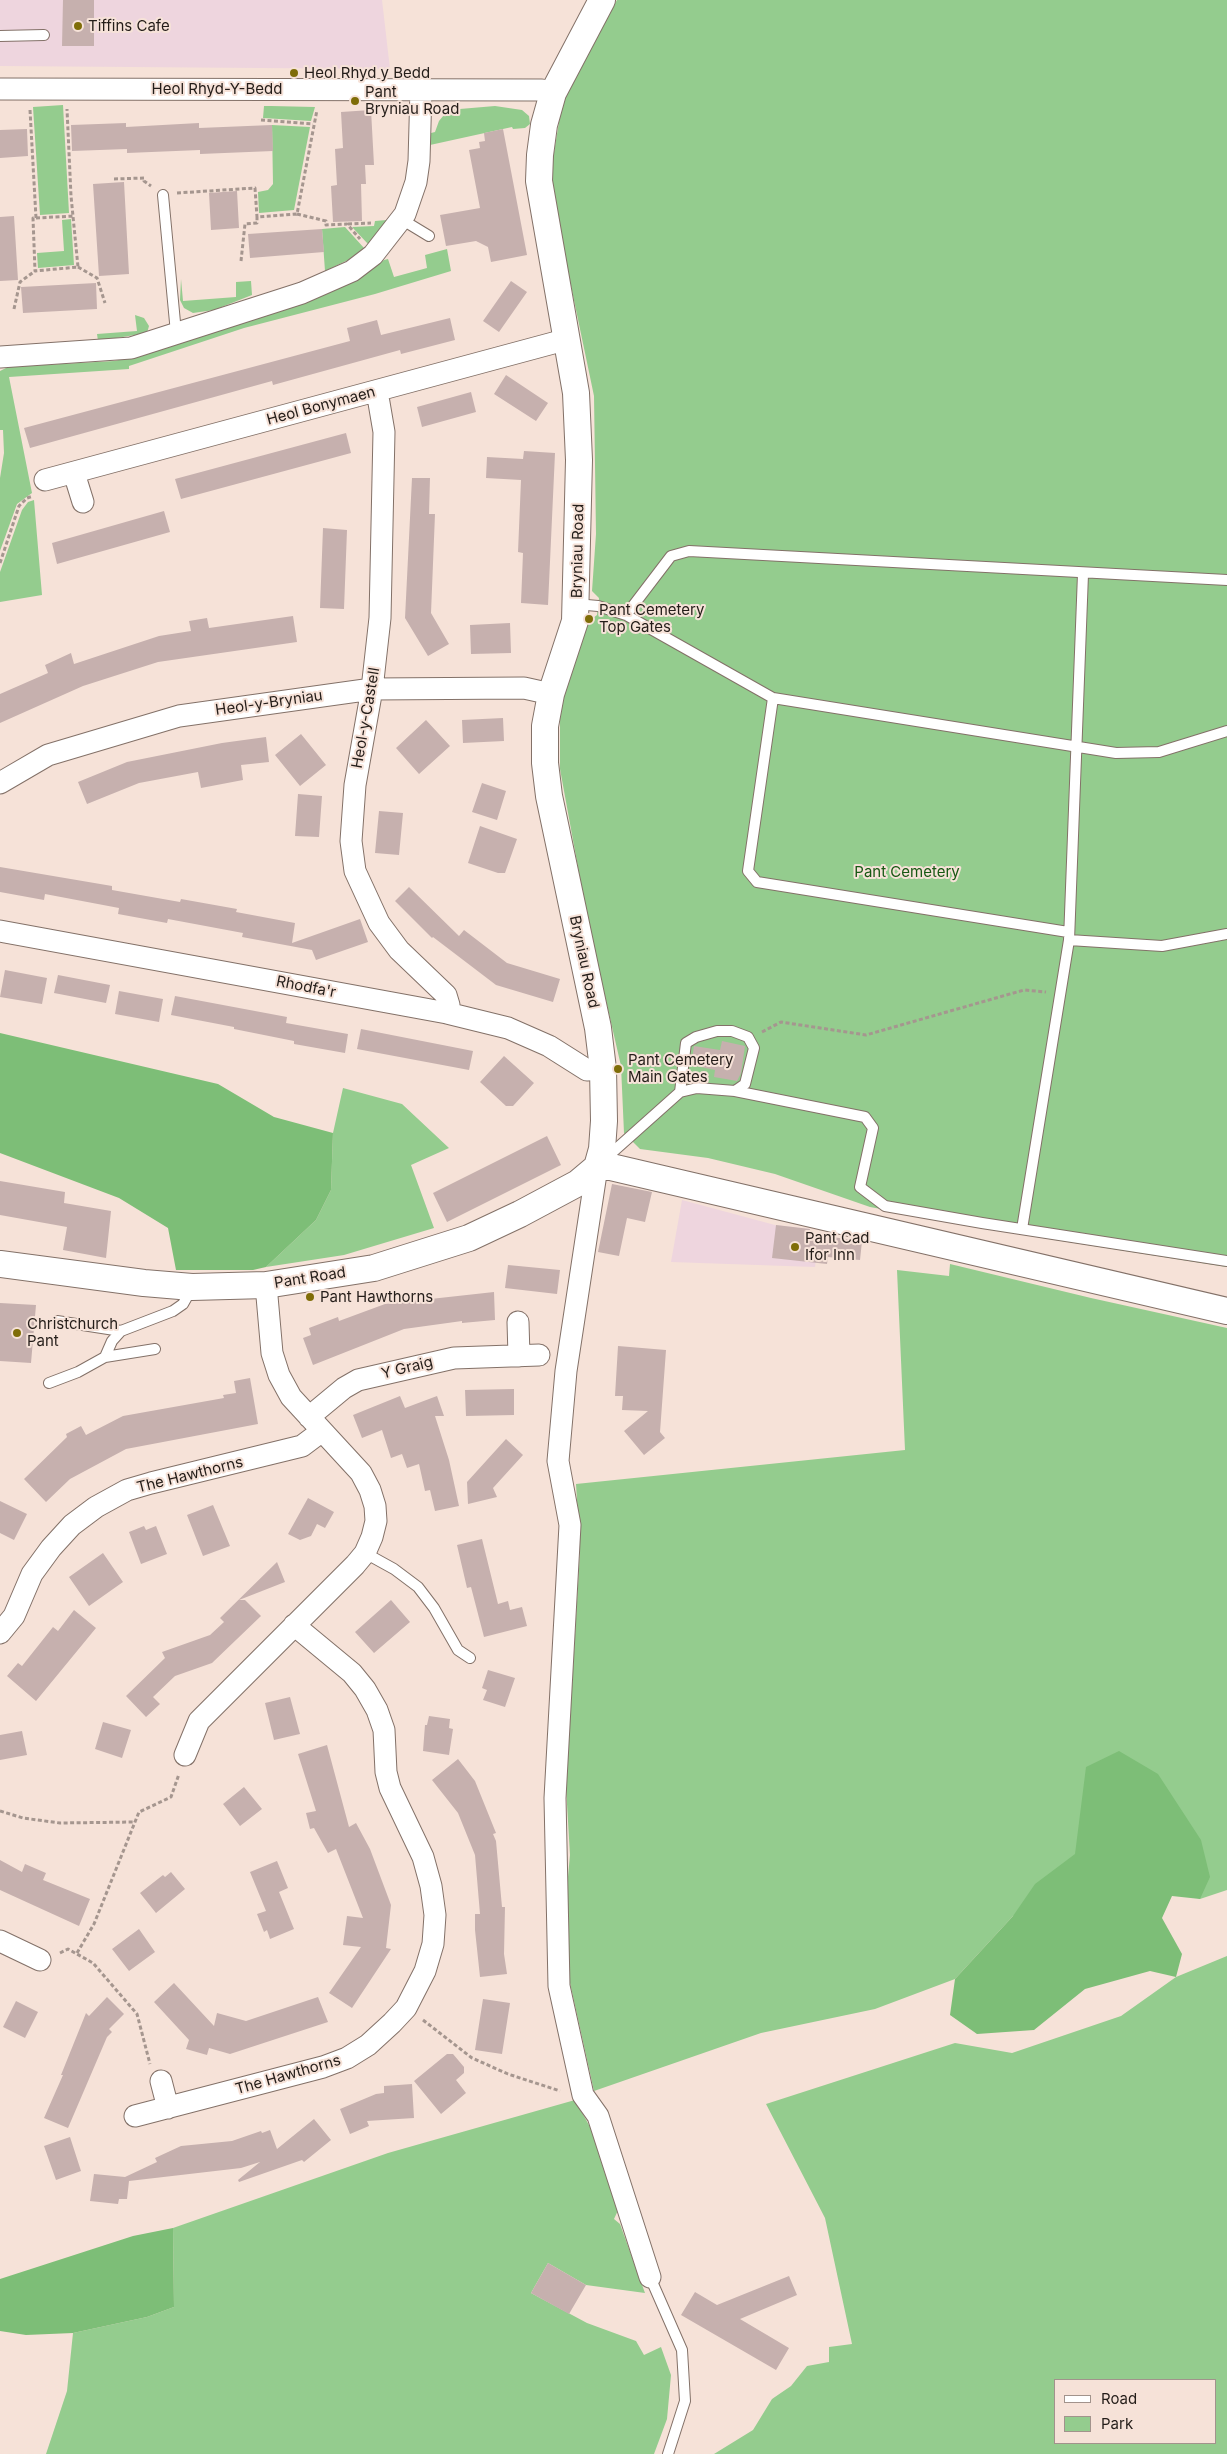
<!DOCTYPE html>
<style>
body{margin:0}
#map{position:relative;width:1227px;height:2454px;overflow:hidden;background:#f6e2d8;font-family:Inter,sans-serif}
canvas{display:block}
.legend{position:absolute;left:1054px;top:2379px;width:162px;height:65px;box-sizing:border-box;background:#f6e2d8;border:1px solid #a2938c;margin:0;padding:6px 9px;list-style:none;font-size:15px;color:#241d19}
.legend li{display:flex;align-items:center;gap:10px;height:25px}
.legend b{width:25px;border:1px solid #a2938c}
</style>
<div id="map">
<canvas width="1227" height="2454"></canvas>
<ul class="legend">
<li><b style="height:6px;background:#fff"></b>Road</li>
<li><b style="height:14px;background:#94cc8e"></b>Park</li>
</ul>
</div>
<script>
const ctx = document.querySelector('canvas').getContext('2d');
ctx.lineJoin = 'round';
function paint(path, color) { ctx.fillStyle = color; ctx.fill(path, 'evenodd'); }
const toPath = rows => new Path2D(rows.map(r => 'M' + r).join(''));
function trace(path, color, width, dash) { ctx.strokeStyle = color; ctx.lineWidth = width; ctx.lineCap = dash ? 'butt' : 'round'; ctx.setLineDash(dash || []); ctx.stroke(path); }
function write(font, color, halo, rows, align = 'center') {
  ctx.font = font + ' Inter,sans-serif'; ctx.lineWidth = 4; ctx.setLineDash([]); ctx.textBaseline = 'middle'; ctx.strokeStyle = halo; ctx.fillStyle = color; for (const [text, x, y, turn = 0] of rows) {
    ctx.save(); ctx.translate(x, y); ctx.rotate((+turn || 0) * Math.PI / 180); ctx.textAlign = isNaN(turn) ? turn : align; if (halo) ctx.strokeText(text, 0, 0); ctx.fillText(text, 0, 0); ctx.restore();
  }
}
paint(toPath([
 [0,0,382,0,390,69,0,66],
 [682,1200,775,1225,810,1229,809,1234,819,1235,815,1267,671,1262]
]), '#eed5de');
paint(toPath([
 [617,0,1227,0,1227,1267,1030,1236,870,1207,775,1174,708,1158,640,1149,624,1133,621,1066,588,922,560,769,560,710,571,663,589,621,597,615,599,598,592,591,596,534,594,396,552,195,551,170,561,110,574,74],
 [63,105,69,213,40,215,33,107],
 [264,106,271,106,315,107,311,121,263,118],
 [495,106,522,110,529,116,530,124,525,128,513,129,512,127,430,145,431,133,435,132,439,121,448,110],
 [272,125,310,127,294,210,259,213,258,192,268,190,273,184],
 [71,219,74,265,38,268,37,253,64,251,62,220],
 [387,220,368,244,352,227,374,226,375,221],
 [345,227,364,248,348,260,325,271,322,229],
 [447,249,451,271,375,294,244,328,129,366,129,369,9,377,32,493,17,504,0,551,0,478,4,453,3,430,0,430,0,371,8,367,114,361,147,354,261,317,354,282,384,260,388,259,394,277,427,268,425,255],
 [181,279,183,301,236,297,236,282,251,281,252,295,214,310,193,313,184,308,180,300],
 [135,315,144,318,149,326,147,333,98,341,97,334,137,331],
 [34,500,42,595,0,602,0,572,22,510,28,502],
 [343,1088,402,1104,449,1148,411,1165,434,1228,344,1255,266,1267,316,1220,331,1190,333,1133],
 [950,1264,1091,1298,1227,1328,1227,1890,1200,1899,1153,1881,1013,1916,955,1979,875,2009,761,2033,594,2091,570,1983,565,1909,570,1855,566,1787,580,1552,576,1484,905,1450,897,1270,949,1276],
 [1227,1956,1227,2454,714,2454,753,2430,772,2399,791,2386,807,2366,829,2362,829,2347,852,2344,825,2218,766,2104,955,2043,1012,2053,1121,2016,1176,1977],
 [1216,2380,1216,2443,1056,2443,1056,2380],
 [575,2100,594,2134,620,2206,614,2219,620,2224,645,2293,586,2285,548,2263,531,2293,587,2323,636,2341,644,2355,661,2347,671,2375,667,2419,654,2454,46,2454,67,2391,73,2333,147,2317,174,2307,173,2228,388,2153]
]), '#94cc8e');
paint(toPath([
 [0,1033,218,1084,274,1117,333,1133,331,1190,316,1220,266,1267,253,1270,176,1270,168,1228,119,1198,0,1153],
 [1119,1751,1158,1774,1201,1840,1210,1877,1200,1899,1172,1896,1162,1918,1182,1954,1176,1977,1150,1971,1085,1989,1034,2030,977,2034,950,2015,955,1979,1013,1916,1035,1884,1075,1854,1086,1767],
 [173,2228,174,2307,147,2317,73,2333,26,2335,0,2331,0,2279,133,2236]
]), '#7dbe77');
paint(toPath([
 [63,0,94,0,94,46,62,46],
 [371,110,374,165,365,165,366,184,361,184,362,221,333,222,331,186,337,185,335,149,343,148,341,112],
 [126,123,126,127,199,123,199,128,272,125,273,151,200,154,200,150,127,153,127,149,72,151,71,125],
 [27,129,28,156,0,158,0,130],
 [503,129,527,255,491,262,488,247,476,241,446,246,440,215,480,208,469,150,480,148,479,142,485,141,484,133],
 [124,182,129,274,99,276,93,184],
 [237,191,239,228,211,230,209,193],
 [14,216,18,280,0,281,0,217],
 [322,229,324,252,250,258,248,234],
 [511,281,527,292,499,332,483,321],
 [96,283,97,309,23,313,21,287],
 [450,318,455,340,401,354,400,350,273,385,272,381,30,448,24,428,350,341,347,328,377,320,381,335],
 [506,375,548,403,536,421,494,394],
 [471,392,476,412,422,427,417,407],
 [346,433,351,453,181,499,175,479],
 [524,451,555,453,548,605,521,603,523,553,518,552,521,480,486,478,487,457,523,459],
 [412,478,430,478,429,514,435,514,431,613,449,644,428,656,405,618],
 [164,511,170,532,57,564,52,543],
 [323,528,347,530,344,609,320,608],
 [293,616,297,642,158,662,83,686,0,723,0,694,48,673,45,665,71,653,74,664,159,636,191,631,189,621,207,618,209,628],
 [510,623,511,653,471,654,470,625],
 [503,718,504,741,463,743,462,720],
 [426,720,450,746,419,774,396,748],
 [301,734,326,765,300,786,275,755],
 [266,737,269,762,241,765,243,780,201,788,198,772,139,783,87,804,78,782,127,762,222,743],
 [482,783,506,791,497,820,472,812],
 [298,794,322,796,319,837,295,836],
 [379,811,403,813,399,855,375,853],
 [480,826,517,839,505,873,498,873,468,863],
 [0,867,112,886,112,890,180,902,181,899,237,909,236,912,295,923,292,943,360,919,368,942,316,960,312,950,242,937,243,933,168,919,167,923,118,914,119,908,45,894,44,900,0,892],
 [409,887,459,936,464,930,507,963,560,979,553,1002,496,985,433,937,432,938,395,901],
 [5,970,47,978,42,1004,0,997],
 [58,975,110,985,106,1003,54,993],
 [119,991,163,999,159,1022,115,1014],
 [175,996,287,1017,286,1023,348,1034,345,1053,294,1044,294,1041,234,1029,234,1027,171,1015],
 [361,1029,473,1051,469,1070,357,1049],
 [722,1041,745,1046,741,1073,737,1081,714,1077,715,1070,691,1065,694,1046,720,1050],
 [504,1056,534,1083,513,1106,506,1106,480,1082],
 [547,1136,561,1165,447,1222,433,1193],
 [0,1181,65,1192,64,1203,111,1211,106,1258,63,1250,67,1227,0,1215],
 [612,1184,652,1192,645,1222,627,1218,619,1256,598,1252],
 [776,1225,810,1229,809,1234,862,1241,860,1260,828,1257,827,1264,772,1258],
 [508,1265,560,1270,557,1294,505,1288],
 [494,1292,495,1320,462,1323,462,1321,404,1329,313,1365,303,1338,311,1335,309,1328,338,1317,339,1321,385,1304],
 [0,1303,36,1305,31,1363,0,1361],
 [618,1346,666,1350,660,1432,665,1438,644,1455,624,1431,648,1411,622,1410,623,1396,615,1396],
 [250,1378,258,1424,126,1449,70,1479,46,1502,24,1479,67,1437,66,1434,81,1426,86,1435,123,1416,224,1398,223,1395,236,1393,234,1381],
 [514,1389,514,1415,466,1416,465,1390],
 [400,1396,405,1408,437,1396,444,1416,435,1416,449,1460,459,1506,435,1511,430,1490,425,1491,419,1464,407,1468,402,1454,391,1458,382,1430,362,1438,353,1415],
 [506,1439,523,1455,493,1488,497,1497,468,1504,467,1482],
 [308,1498,334,1512,325,1528,317,1524,311,1536,300,1540,288,1534],
 [0,1501,27,1514,14,1540,0,1533],
 [213,1505,230,1546,203,1556,187,1515],
 [144,1526,146,1530,156,1526,167,1554,141,1564,129,1532],
 [482,1539,498,1604,508,1601,510,1610,522,1607,527,1626,484,1637,471,1587,467,1588,457,1545],
 [103,1553,123,1582,89,1606,69,1577],
 [277,1562,285,1582,239,1600,245,1600,261,1616,212,1663,175,1676,153,1697,160,1704,146,1717,126,1696,165,1658,162,1652,210,1635,224,1622,220,1618],
 [391,1600,410,1622,374,1653,355,1632],
 [74,1610,96,1628,36,1701,7,1676,18,1663,22,1666,53,1627,58,1631],
 [488,1670,515,1678,505,1707,483,1700,487,1690,482,1688],
 [290,1697,300,1734,274,1740,265,1703],
 [429,1716,450,1719,449,1728,453,1729,449,1755,423,1751,425,1725,427,1725],
 [103,1722,131,1730,122,1758,95,1749],
 [22,1731,27,1755,0,1760,0,1735],
 [327,1745,349,1827,356,1823,370,1849,391,1905,386,1948,391,1949,352,2008,329,1993,361,1947,343,1945,347,1916,363,1918,336,1849,328,1853,314,1828,310,1829,306,1813,316,1811,298,1754],
 [458,1759,475,1781,496,1833,493,1834,496,1841,502,1907,505,1907,504,1954,507,1974,480,1977,475,1930,475,1914,480,1914,475,1855,458,1813,432,1780],
 [244,1787,262,1809,240,1826,223,1804],
 [0,1860,22,1872,25,1864,46,1873,43,1880,90,1899,79,1926,0,1890],
 [277,1861,288,1888,279,1892,294,1929,270,1939,267,1930,264,1932,257,1914,266,1911,250,1872],
 [171,1872,185,1889,156,1913,140,1893,163,1875,165,1877],
 [139,1929,155,1952,129,1971,112,1949],
 [174,1983,214,2026,217,2013,246,2021,318,1997,328,2022,230,2054,209,2048,207,2055,186,2049,189,2040,154,2002],
 [107,1997,124,2014,109,2029,112,2032,107,2037,68,2128,44,2118,63,2075,61,2075,86,2013,89,2016],
 [483,1999,510,2003,502,2054,475,2050],
 [16,2001,38,2012,25,2038,3,2027],
 [447,2054,453,2054,464,2067,464,2073,456,2080,466,2093,441,2114,414,2081],
 [412,2084,414,2118,367,2121,369,2126,350,2134,340,2109,376,2094,384,2093,384,2086],
 [314,2119,331,2140,304,2162,302,2160,239,2182,238,2180,260,2162,241,2168,129,2181,127,2199,119,2199,118,2204,90,2201,94,2174,125,2177,157,2162,155,2158,181,2146,232,2141,261,2131,262,2133,270,2130,277,2149],
 [70,2137,81,2171,56,2180,44,2146],
 [548,2263,586,2285,569,2314,531,2293],
 [789,2276,797,2295,740,2319,789,2348,776,2370,681,2315,695,2292,717,2305]
]), '#c6b0ae');
const service = toPath([
 [0,36,44,35],
 [163,195,176,333],
 [401,219,429,236],
 [576,604,598,606,626,615,773,698,1116,753,1159,752,1227,731],
 [626,615,671,556,689,551,1227,580],
 [773,698,748,871,757,882,1068,932],
 [1069,940,1162,946,1227,934],
 [735,1091,865,1117,873,1128,860,1187,885,1206,982,1223,1227,1261],
 [606,1158,680,1092,686,1043,696,1037,717,1031,732,1031,748,1037,754,1048,745,1084,735,1091,697,1088,680,1092],
 [1022,1229,1069,940,1083,574],
 [57,1321,121,1331],
 [105,1357,112,1341,121,1331,173,1311,183,1304,192,1288],
 [49,1383,78,1372,105,1357,155,1349],
 [365,1553,394,1569,418,1587,434,1608,458,1650,470,1658],
 [650,2277,682,2350,685,2401,668,2454]
]);
const minor = toPath([
 [0,89,542,90,553,93],
 [0,357,131,348,302,293,352,271,373,255,405,214,416,182,419,161,421,89],
 [377,391,384,432,380,618,372,689,355,785,351,841,355,871,379,923,399,950,446,995,449,1005,447,1013],
 [74,473,83,502],
 [45,480,568,339],
 [0,783,48,755,179,716,372,689,524,688,551,694],
 [0,931,447,1013,508,1028,549,1046,587,1070,603,1069],
 [597,1167,566,1371,558,1461,570,1525,555,1798,559,1986,583,2095,598,2116,650,2277],
 [518,1322,519,1356],
 [309,1417,344,1388,358,1380,454,1358,539,1355],
 [0,1633,14,1616,32,1574,51,1548,72,1525,96,1507,127,1490,151,1483,302,1446,322,1431],
 [185,1755,199,1721,355,1565,365,1553,372,1537,376,1521,375,1506,370,1490,361,1473,291,1397,279,1375,272,1353,266,1285],
 [0,1941,40,1960],
 [161,2081,168,2108],
 [135,2116,323,2067,347,2058,368,2045,392,2023,406,2008,425,1971,433,1944,435,1915,431,1886,423,1857,390,1788,386,1772,384,1730,377,1710,365,1689,352,1673,294,1625]
]);
const tertiary = toPath([
 [597,1167,602,1149,604,1121,603,1069,598,1028,549,796,545,763,545,726,551,694,575,621,579,460,576,393,539,181,540,155,544,125,553,93,602,0],
 [597,1167,611,1167,1227,1311],
 [0,1264,144,1283,192,1287,266,1285,374,1268,469,1238,520,1214,578,1183,597,1167]
]);
trace(service, '#837168', 12);
trace(minor, '#837168', 23);
trace(tertiary, '#837168', 28);
trace(toPath([
 [30,110,36,218,33,218,35,271,78,267,71,196,67,109],
 [261,120,313,124],
 [114,179,144,178,144,181,151,186],
 [177,193,255,188,257,217,297,214,317,110],
 [297,214,326,221,326,225,347,224,360,239],
 [36,218,74,216],
 [348,224,371,223],
 [241,261,245,224,257,223,257,217],
 [78,267,97,278,105,303],
 [14,309,20,282,35,271],
 [0,563,19,506,27,498,33,496],
 [762,1032,781,1022,866,1035,1024,990,1046,992],
 [0,1811,23,1818,60,1823,135,1822],
 [60,1953,68,1949,93,1963,137,2014,150,2064],
 [77,1953,94,1924,139,1812,171,1797,179,1774],
 [423,2020,472,2058,508,2074,560,2091]
]), '#a5968f', 3, [4, 2.5]);
trace(service, '#fff', 10);
trace(minor, '#fff', 21);
trace(tertiary, '#fff', 26);
for (const [x, y, r, color] of [
 [78,26,5,"#7f6d08"],
 [294,73,5,"#7f6d08"],
 [355,101,5,"#7f6d08"],
 [589,619,5,"#7f6d08"],
 [618,1069,5,"#7f6d08"],
 [795,1247,5,"#7f6d08"],
 [310,1297,5,"#7f6d08"],
 [17,1333,5,"#7f6d08"]
]) { const dot = new Path2D(); dot.arc(x, y, r, 0, 2 * Math.PI); ctx.fillStyle = color; ctx.fill(dot); trace(dot, '#f6e2d8', 2); }
write('15px', '#241d19', '#f6e2d8', [
 ["Tiffins Cafe",88,26],
 ["Heol Rhyd y Bedd",304,73],
 ["Pant",365,92],
 ["Bryniau Road",365,109],
 ["Pant Cemetery",599,610],
 ["Top Gates",599,627],
 ["Pant Cemetery",628,1060],
 ["Main Gates",628,1077],
 ["Pant Cad",805,1238],
 ["Ifor Inn",805,1255],
 ["Pant Hawthorns",320,1297],
 ["Christchurch",27,1324],
 ["Pant",27,1341]
], 'left');
write('15px', '#241d19', '#f6e2d8', [
 ["Heol Rhyd-Y-Bedd",217,89],
 ["Heol Bonymaen",321,406,-15],
 ["Bryniau Road",578,551,-89],
 ["Heol-y-Bryniau",269,703,-8],
 ["Heol-y-Castell",366,718,-80],
 ["Bryniau Road",584,962,78],
 ["Rhodfa'r",306,987,11],
 ["Pant Road",310,1278,-9],
 ["Y Graig",407,1368,-14],
 ["The Hawthorns",190,1475,-14],
 ["The Hawthorns",288,2075,-16]
]);
write('15px', '#175813', '#f6e2d8', [
 ["Pant Cemetery",907,872]
]);
</script>
